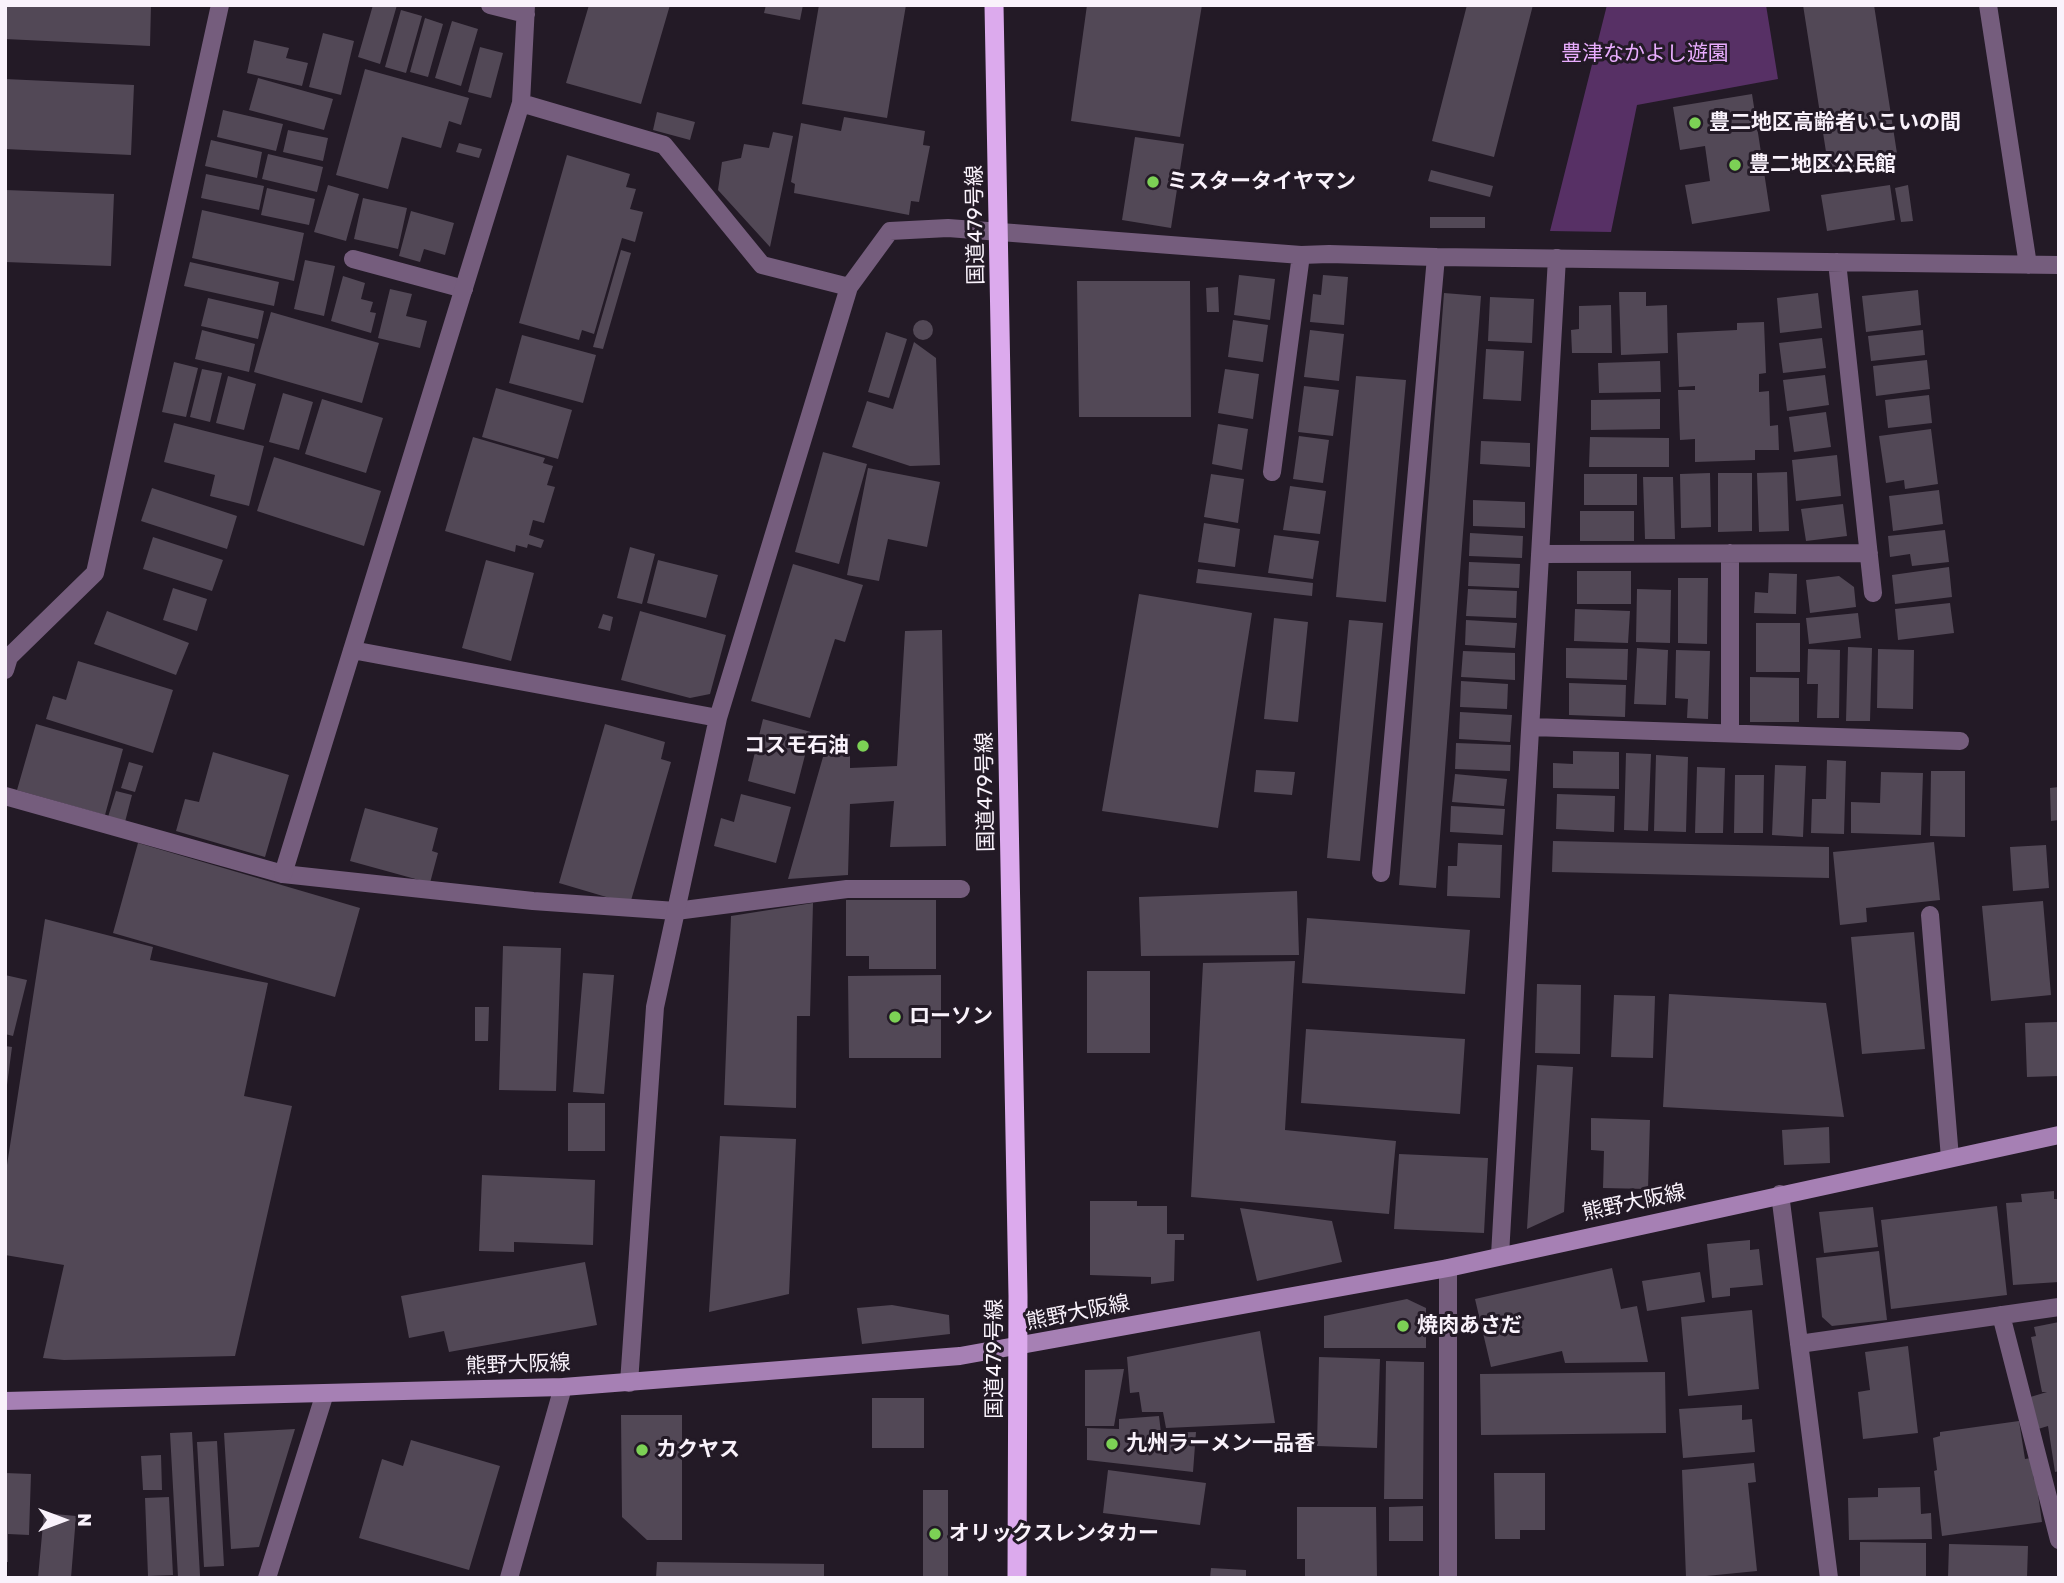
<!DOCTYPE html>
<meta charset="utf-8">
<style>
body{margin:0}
#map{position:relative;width:2064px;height:1583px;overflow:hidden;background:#231a26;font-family:Rubik,sans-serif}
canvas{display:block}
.frame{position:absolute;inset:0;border:7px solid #f9f2fb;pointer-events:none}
.north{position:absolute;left:28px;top:1485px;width:70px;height:70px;-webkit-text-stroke:5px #231a26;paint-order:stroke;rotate:90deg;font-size:19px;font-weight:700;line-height:28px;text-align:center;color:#f9f2fb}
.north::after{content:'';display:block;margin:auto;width:24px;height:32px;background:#f9f2fb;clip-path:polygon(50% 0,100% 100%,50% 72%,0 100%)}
</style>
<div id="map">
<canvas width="2064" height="1583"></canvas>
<div class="frame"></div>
<div class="north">N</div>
</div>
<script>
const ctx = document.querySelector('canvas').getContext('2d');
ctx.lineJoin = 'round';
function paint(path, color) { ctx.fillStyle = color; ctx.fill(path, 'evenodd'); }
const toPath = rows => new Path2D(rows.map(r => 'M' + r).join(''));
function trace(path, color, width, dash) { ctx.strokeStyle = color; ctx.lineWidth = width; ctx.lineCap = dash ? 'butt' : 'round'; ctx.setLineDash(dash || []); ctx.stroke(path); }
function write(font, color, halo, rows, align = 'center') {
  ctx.font = font + ' Rubik,"Noto Sans JP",sans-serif'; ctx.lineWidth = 6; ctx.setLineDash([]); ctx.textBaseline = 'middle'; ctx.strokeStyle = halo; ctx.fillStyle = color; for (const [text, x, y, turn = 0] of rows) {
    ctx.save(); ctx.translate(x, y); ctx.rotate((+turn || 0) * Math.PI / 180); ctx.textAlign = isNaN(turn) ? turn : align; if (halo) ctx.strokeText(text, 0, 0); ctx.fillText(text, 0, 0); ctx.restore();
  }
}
paint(toPath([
 [1607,5,1766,5,1778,79,1637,105,1611,232,1550,231]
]), '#573065');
paint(toPath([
 [5,5,151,5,150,46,5,39],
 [373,5,397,5,380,64,358,57],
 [589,5,670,5,641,104,566,83],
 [766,5,803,5,800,20,764,13],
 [819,5,906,5,887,118,802,104],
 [1087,5,1202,5,1180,137,1071,121],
 [1467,5,1533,5,1494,157,1432,141],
 [1803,5,1874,5,1898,160,1829,171],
 [401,10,422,16,406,73,385,67],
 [425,18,443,24,428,77,410,72],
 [452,21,478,29,461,86,435,78],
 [323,33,354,41,341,95,309,87],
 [254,40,289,48,286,58,308,63,302,86,247,73],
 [480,47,503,53,491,98,468,92],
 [365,69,469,98,461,125,449,121,441,148,402,137,388,189,336,175],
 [258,78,333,99,324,130,249,110],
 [5,79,134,85,131,155,5,149],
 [1752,94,1770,211,1692,224,1685,185,1710,181,1705,146,1680,150,1673,107],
 [223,110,283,124,276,151,217,137],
 [657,112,695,122,690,140,653,130],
 [844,117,925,131,923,145,930,146,919,202,911,201,909,215,794,193,795,184,791,182,801,123,841,131],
 [288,130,328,138,323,161,283,152],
 [773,132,793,136,770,247,718,190,722,162,741,158,744,144,769,148],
 [1135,137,1184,144,1171,228,1122,220],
 [211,140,262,152,257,178,205,166],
 [459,143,482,149,479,158,456,152],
 [268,154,323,167,317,192,262,179],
 [567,155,630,174,626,187,636,189,630,209,643,212,635,242,622,238,594,334,582,330,579,340,519,323],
 [1431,170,1493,186,1490,197,1428,181],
 [206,174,264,186,259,210,201,198],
 [328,185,359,194,346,241,314,232],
 [1890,185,1895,220,1827,231,1821,195],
 [1908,185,1913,221,1901,222,1895,188],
 [267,188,315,199,309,225,261,215],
 [5,190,114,194,111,266,5,262],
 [363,198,407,208,398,249,354,239],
 [202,210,304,233,294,281,192,258],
 [411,211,454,223,445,255,424,249,420,262,399,256],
 [1430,217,1485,217,1485,228,1430,228],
 [621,250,631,253,603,349,593,347],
 [305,260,335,266,324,316,294,309],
 [190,262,279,282,274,306,184,286],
 [1239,275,1275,279,1270,320,1234,315],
 [1323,275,1348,277,1344,325,1310,322,1313,294,1321,295],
 [343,276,365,283,361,299,373,302,370,312,376,313,371,333,331,321],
 [1077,281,1190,281,1191,417,1079,417],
 [1218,287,1219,312,1207,312,1206,288],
 [390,289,412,294,406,316,427,321,420,348,378,338],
 [1918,290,1921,325,1866,332,1862,296],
 [1619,292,1646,292,1646,306,1667,305,1668,353,1621,355],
 [1444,293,1481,296,1436,888,1399,885],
 [1818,293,1822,328,1780,333,1777,298],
 [1490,297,1534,299,1532,343,1488,341],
 [208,298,264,311,258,339,201,326],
 [1611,305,1612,353,1572,353,1571,330,1579,329,1579,306],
 [271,312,379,343,362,403,254,372],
 '913 330a10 10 0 1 1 20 0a10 10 0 1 1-20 0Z',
 [1233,320,1268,325,1263,362,1228,357],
 [1764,322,1766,373,1759,374,1759,392,1769,391,1770,426,1778,425,1779,450,1755,450,1755,460,1695,462,1695,439,1680,440,1678,390,1695,390,1695,386,1679,387,1677,333,1737,330,1737,323],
 [202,330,255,344,249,372,195,359],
 [1310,330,1344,334,1339,381,1304,377],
 [1923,330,1925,355,1871,361,1868,336],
 [886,332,907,339,889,398,868,392],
 [522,335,596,355,583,403,509,383],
 [1822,338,1826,368,1783,373,1779,343],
 [914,342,936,358,940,465,910,466,852,447,867,401,893,409],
 [1486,349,1524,351,1521,401,1483,399],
 [1927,360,1930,389,1876,396,1873,366],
 [1660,361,1661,392,1599,393,1598,363],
 [174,362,198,368,186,417,162,412],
 [202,369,222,373,210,422,190,417],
 [1225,369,1259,374,1253,419,1218,413],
 [1825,375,1829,405,1787,411,1783,380],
 [228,376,256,384,244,430,216,423],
 [1356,376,1406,380,1386,602,1336,597],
 [1304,386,1339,390,1333,436,1298,432],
 [496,388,572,410,558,459,482,437],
 [283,393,313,402,299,450,269,442],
 [1929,395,1932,423,1888,428,1885,400],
 [322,399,383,418,366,473,305,454],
 [1660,399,1660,429,1591,430,1591,400],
 [1826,412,1831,447,1794,452,1789,417],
 [174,423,264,446,249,506,210,496,215,475,164,462],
 [1218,424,1248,429,1242,470,1212,464],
 [1931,429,1938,484,1905,489,1904,480,1886,483,1879,436],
 [1299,436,1329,440,1323,483,1293,479],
 [473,437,545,458,543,463,553,466,547,485,555,487,544,523,533,520,529,535,544,540,541,548,528,544,527,548,516,545,515,552,445,531],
 [1590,437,1669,438,1669,467,1589,467],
 [1481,441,1530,443,1530,467,1480,464],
 [823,452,867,464,839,564,795,552],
 [1837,455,1841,496,1796,501,1792,460],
 [274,457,381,491,364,546,257,511],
 [868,468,940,482,927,547,888,539,879,581,847,575],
 [1787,472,1789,531,1759,532,1757,473],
 [1710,473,1711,527,1681,528,1680,474],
 [1718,473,1752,473,1752,531,1718,532],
 [1211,474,1244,479,1238,523,1204,517],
 [1584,474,1637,474,1637,505,1584,505],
 [1643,477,1673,477,1675,539,1645,539],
 [1290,486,1326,491,1320,534,1283,530],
 [152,488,237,516,227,549,141,521],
 [1939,490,1943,524,1893,531,1889,496],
 [1473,500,1525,502,1525,528,1473,526],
 [1843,504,1847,536,1806,541,1801,509],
 [1580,511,1634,511,1634,541,1580,541],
 [1204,523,1240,529,1235,567,1198,562],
 [1945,530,1949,562,1912,566,1910,554,1890,557,1888,536],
 [1470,533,1523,536,1522,558,1469,556],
 [1274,535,1319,541,1313,579,1268,573],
 [153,537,223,560,212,591,143,569],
 [630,547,655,554,642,604,617,598],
 [486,560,534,573,511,661,462,648],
 [658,560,718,575,706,618,647,603],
 [1469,562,1520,564,1519,588,1468,586],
 [793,564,863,585,845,642,835,639,810,718,751,701],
 [1949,567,1952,597,1895,604,1892,575],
 [1198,569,1313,583,1312,596,1196,583],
 [1577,571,1631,571,1631,604,1577,604],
 [1769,573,1797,574,1796,614,1754,613,1755,592,1768,593],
 [1839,576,1854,587,1856,607,1810,613,1806,580],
 [1678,578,1708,578,1707,644,1678,643],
 [173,588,207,599,197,631,163,620],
 [1468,589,1517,591,1516,618,1466,616],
 [1637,589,1671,590,1670,643,1636,642],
 [1139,594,1252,613,1218,828,1102,811],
 [1950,603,1954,633,1898,640,1895,609],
 [1575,609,1630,611,1628,643,1574,641],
 [107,611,189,643,176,675,94,644],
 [640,611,726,635,710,694,690,698,621,680],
 [1858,613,1861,638,1809,644,1806,618],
 [603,614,613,617,610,631,598,628],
 [1274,618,1308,622,1298,722,1264,719],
 [1349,620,1383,623,1360,861,1327,858],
 [1466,620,1517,623,1515,648,1465,645],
 [1756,623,1800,623,1800,672,1756,672],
 [942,630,946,846,890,847,894,801,850,804,848,875,788,879,829,736,850,734,850,768,897,766,905,631],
 [1848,647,1872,648,1870,721,1846,721],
 [1566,648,1628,649,1627,680,1566,678],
 [1637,648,1668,650,1666,705,1634,704],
 [1808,649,1840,650,1839,718,1817,718,1818,684,1807,684],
 [1878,649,1914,650,1913,709,1877,708],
 [1676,650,1710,651,1708,719,1687,718,1688,699,1675,698],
 [1463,651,1515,653,1515,680,1461,677],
 [78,661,173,690,153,753,46,719,53,696,66,700],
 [1750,677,1799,678,1799,722,1750,722],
 [1461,681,1508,684,1507,709,1460,707],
 [1569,683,1626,685,1625,717,1569,715],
 [1460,712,1512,715,1510,742,1459,739],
 [763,719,811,732,795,794,748,781],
 [36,724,123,749,105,815,17,790],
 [605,724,665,742,661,759,671,762,630,904,559,883],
 [1456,743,1511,745,1510,771,1455,769],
 [1573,751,1619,752,1619,789,1553,788,1553,763,1573,764],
 [213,752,289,775,265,857,176,831,185,799,199,802],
 [1626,753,1651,754,1648,831,1624,830],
 [1656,755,1688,757,1686,832,1654,831],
 [1827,760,1846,761,1844,834,1811,833,1812,799,1826,799],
 [129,762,143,766,135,792,121,788],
 [1775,765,1806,766,1803,837,1772,835],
 [1697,767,1725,768,1723,833,1695,833],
 [1256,770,1295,772,1292,795,1254,792],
 [1931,771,1965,771,1965,837,1930,836],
 [1881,772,1923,773,1921,835,1851,833,1851,802,1880,803],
 [1455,774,1507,779,1504,806,1452,802],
 [1735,775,1764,775,1763,833,1734,833],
 [2059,787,2059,820,2051,821,2050,788],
 [116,791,132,795,125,822,108,817],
 [741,794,791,807,776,863,714,846,721,818,734,822],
 [1557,794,1615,796,1614,832,1556,829],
 [1451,806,1505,809,1503,835,1450,832],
 [365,808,438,828,432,851,438,853,430,883,350,861],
 [1553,841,1829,847,1829,878,1552,872],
 [1934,842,1940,900,1866,908,1867,922,1840,925,1833,852],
 [138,843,360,908,335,997,113,933],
 [1458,843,1502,845,1500,898,1447,896,1448,866,1457,866],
 [2046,845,2049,888,2013,891,2010,847],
 [1297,891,1299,955,1141,956,1139,897],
 [846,900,936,900,936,969,869,969,869,956,846,956],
 [2043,901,2051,995,1991,1001,1982,906],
 [813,903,810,1016,797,1016,796,1108,724,1105,731,916],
 [1307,918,1470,930,1465,994,1302,983],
 [45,919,153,947,150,960,268,983,244,1096,292,1106,235,1356,64,1360,43,1358,64,1265,5,1255,5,1178],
 [1914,932,1925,1049,1862,1054,1851,937],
 [503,946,561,948,556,1091,499,1090],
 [1295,961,1285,1130,1396,1141,1389,1214,1191,1197,1203,963],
 [1087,971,1150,971,1150,1053,1087,1053],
 [583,973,614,975,604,1094,573,1092],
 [5,975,27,980,13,1036,5,1034],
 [941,975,941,1058,849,1058,848,976],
 [1537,984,1581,985,1580,1054,1535,1053],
 [1669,994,1826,1003,1844,1117,1663,1107],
 [1614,995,1655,996,1653,1058,1611,1057],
 [475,1007,489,1007,488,1041,475,1041],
 [2057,1022,2059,1076,2027,1077,2025,1023],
 [1306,1029,1465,1039,1460,1114,1301,1103],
 [5,1046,12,1047,7,1085,5,1085],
 [1537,1065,1573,1067,1564,1212,1527,1229],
 [568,1103,605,1103,605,1151,568,1151],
 [1591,1118,1650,1120,1648,1189,1603,1188,1604,1151,1591,1150],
 [1829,1127,1830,1163,1784,1165,1782,1130],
 [720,1136,796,1139,789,1294,709,1312],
 [1399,1154,1488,1158,1484,1233,1394,1229],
 [482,1175,595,1180,593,1245,514,1242,514,1252,479,1251],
 [2054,1191,2054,1199,2059,1199,2059,1282,2013,1285,2006,1203,2022,1202,2021,1194],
 [1090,1201,1137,1201,1137,1206,1167,1206,1167,1234,1184,1234,1184,1240,1175,1240,1174,1281,1151,1284,1151,1277,1090,1275],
 [1997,1206,2007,1295,1891,1309,1881,1220],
 [1873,1207,1878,1247,1824,1253,1819,1212],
 [1240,1208,1332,1221,1342,1262,1257,1281],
 [1750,1240,1750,1250,1759,1249,1763,1285,1730,1288,1730,1296,1712,1298,1707,1244],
 [1879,1251,1887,1320,1832,1326,1822,1317,1816,1258],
 [585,1262,597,1325,449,1352,444,1331,409,1338,401,1296],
 [1612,1268,1621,1309,1637,1306,1648,1362,1565,1363,1562,1351,1491,1367,1475,1299],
 [1700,1272,1705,1302,1647,1311,1642,1281],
 [1407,1299,1426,1308,1426,1348,1324,1348,1324,1316],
 [892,1305,949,1315,950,1334,862,1344,857,1308],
 [1752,1310,1759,1389,1688,1396,1681,1317],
 [2059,1322,2059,1471,2055,1472,2048,1426,2038,1429,2027,1398,2047,1392,2042,1392,2031,1337,2036,1336,2034,1327],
 [1260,1331,1275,1423,1166,1428,1163,1412,1142,1412,1139,1392,1130,1393,1127,1357],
 [1908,1346,1918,1433,1863,1439,1858,1392,1870,1390,1865,1352],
 [1319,1357,1380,1359,1377,1448,1317,1446],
 [1386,1361,1424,1362,1423,1499,1384,1499],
 [1124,1369,1114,1426,1085,1426,1085,1370],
 [1665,1372,1666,1433,1481,1435,1480,1374],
 [872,1398,924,1398,924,1448,872,1448],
 [1742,1405,1742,1420,1752,1419,1755,1452,1683,1458,1679,1409],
 [621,1415,682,1415,682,1540,647,1540,622,1517],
 [1159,1416,1161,1433,1196,1432,1193,1472,1087,1460,1087,1428,1119,1429,1119,1419],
 [2019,1421,2025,1459,2031,1458,2034,1480,2036,1480,2042,1522,1942,1536,1934,1471,1937,1470,1933,1438,1940,1436,1940,1432],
 [295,1429,259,1547,231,1549,224,1433],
 [192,1432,200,1576,178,1577,170,1433],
 [411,1440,500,1466,469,1570,359,1538,382,1459,403,1466],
 [217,1441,224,1566,204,1567,197,1442],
 [161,1455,162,1490,143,1490,141,1456],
 [1754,1463,1756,1482,1748,1483,1757,1571,1686,1578,1682,1470],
 [1108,1470,1206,1483,1200,1525,1103,1513],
 [5,1473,31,1474,29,1535,8,1534,8,1562,5,1562],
 [1494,1473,1545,1473,1545,1530,1520,1530,1520,1539,1495,1539],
 [1920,1487,1921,1514,1931,1513,1932,1539,1849,1540,1848,1498,1878,1497,1878,1488],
 [923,1490,948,1490,948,1578,923,1578],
 [169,1497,173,1575,148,1576,145,1498],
 [1423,1506,1423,1541,1389,1541,1389,1507],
 [1297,1507,1376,1507,1377,1578,1305,1578,1305,1559,1297,1559],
 [44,1513,76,1516,71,1578,38,1578],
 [1860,1542,1926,1543,1926,1578,1860,1578],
 [1949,1544,2028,1546,2027,1578,1948,1577],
 [657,1562,824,1564,824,1578,656,1578],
 [1211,1568,1246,1570,1246,1578,1210,1578]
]), '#524856');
trace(toPath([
 [353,259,464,289],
 [5,796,283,874,533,901,676,911,847,889,961,889]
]), '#755d7d', 18);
trace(toPath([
 [490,5,526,14],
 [1988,5,2028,265],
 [521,103,664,145,762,265,849,287],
 [1837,262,1873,593],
 [1272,472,1301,255],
 [1730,553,1730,733],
 [1540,554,1869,553],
 [352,650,718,718],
 [5,670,9,657,95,573,220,5],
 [1531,727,1960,741],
 [1381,873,1436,257],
 [283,874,521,103,526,5],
 [1930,915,1950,1158],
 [1780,1194,1829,1578],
 [1500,1255,1557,258],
 [1448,1268,1448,1578],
 [2001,1315,2059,1540],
 [1799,1344,2059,1307],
 [629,1383,655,1007,718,718,849,287,890,231,948,228,1301,255,1329,254,1436,257,2059,265],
 [267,1578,325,1393],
 [509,1578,563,1387]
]), '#755d7d', 18);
trace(toPath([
 [5,1401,563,1387,960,1356,1448,1268,2059,1135]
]), '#a680b4', 18);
trace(toPath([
 [994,5,1018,1296,1017,1578]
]), '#dcaaed', 19);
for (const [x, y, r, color] of [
 [1695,123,7,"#7cd155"],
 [1735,165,7,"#7cd155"],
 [1153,182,7,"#7cd155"],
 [863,746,7,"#7cd155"],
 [895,1017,7,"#7cd155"],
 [1403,1326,7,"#7cd155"],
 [1112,1444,7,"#7cd155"],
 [642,1450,7,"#7cd155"],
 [935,1534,7,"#7cd155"]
]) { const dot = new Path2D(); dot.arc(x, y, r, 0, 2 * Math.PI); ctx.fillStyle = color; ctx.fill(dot); trace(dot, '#231a26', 2.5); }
write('21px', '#e9adfe', '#231a26', [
 ["豊津なかよし遊園",1645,54]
]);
write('bold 21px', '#f9f2fb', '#231a26', [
 ["豊二地区高齢者いこいの間",1709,123],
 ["豊二地区公民館",1749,165],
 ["ミスタータイヤマン",1167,182],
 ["コスモ石油",849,746,"right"],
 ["ローソン",909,1017],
 ["焼肉あさだ",1417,1326],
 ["九州ラーメン一品香",1126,1444],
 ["カクヤス",656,1450],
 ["オリックスレンタカー",949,1534]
], 'left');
write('21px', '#f9f2fb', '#231a26', [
 ["国道479号線",976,225,-91],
 ["国道479号線",986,792,-91],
 ["熊野大阪線",1634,1203,-12],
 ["熊野大阪線",1078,1313,-11],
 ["国道479号線",995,1359,-90],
 ["熊野大阪線",518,1365,-2]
]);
</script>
